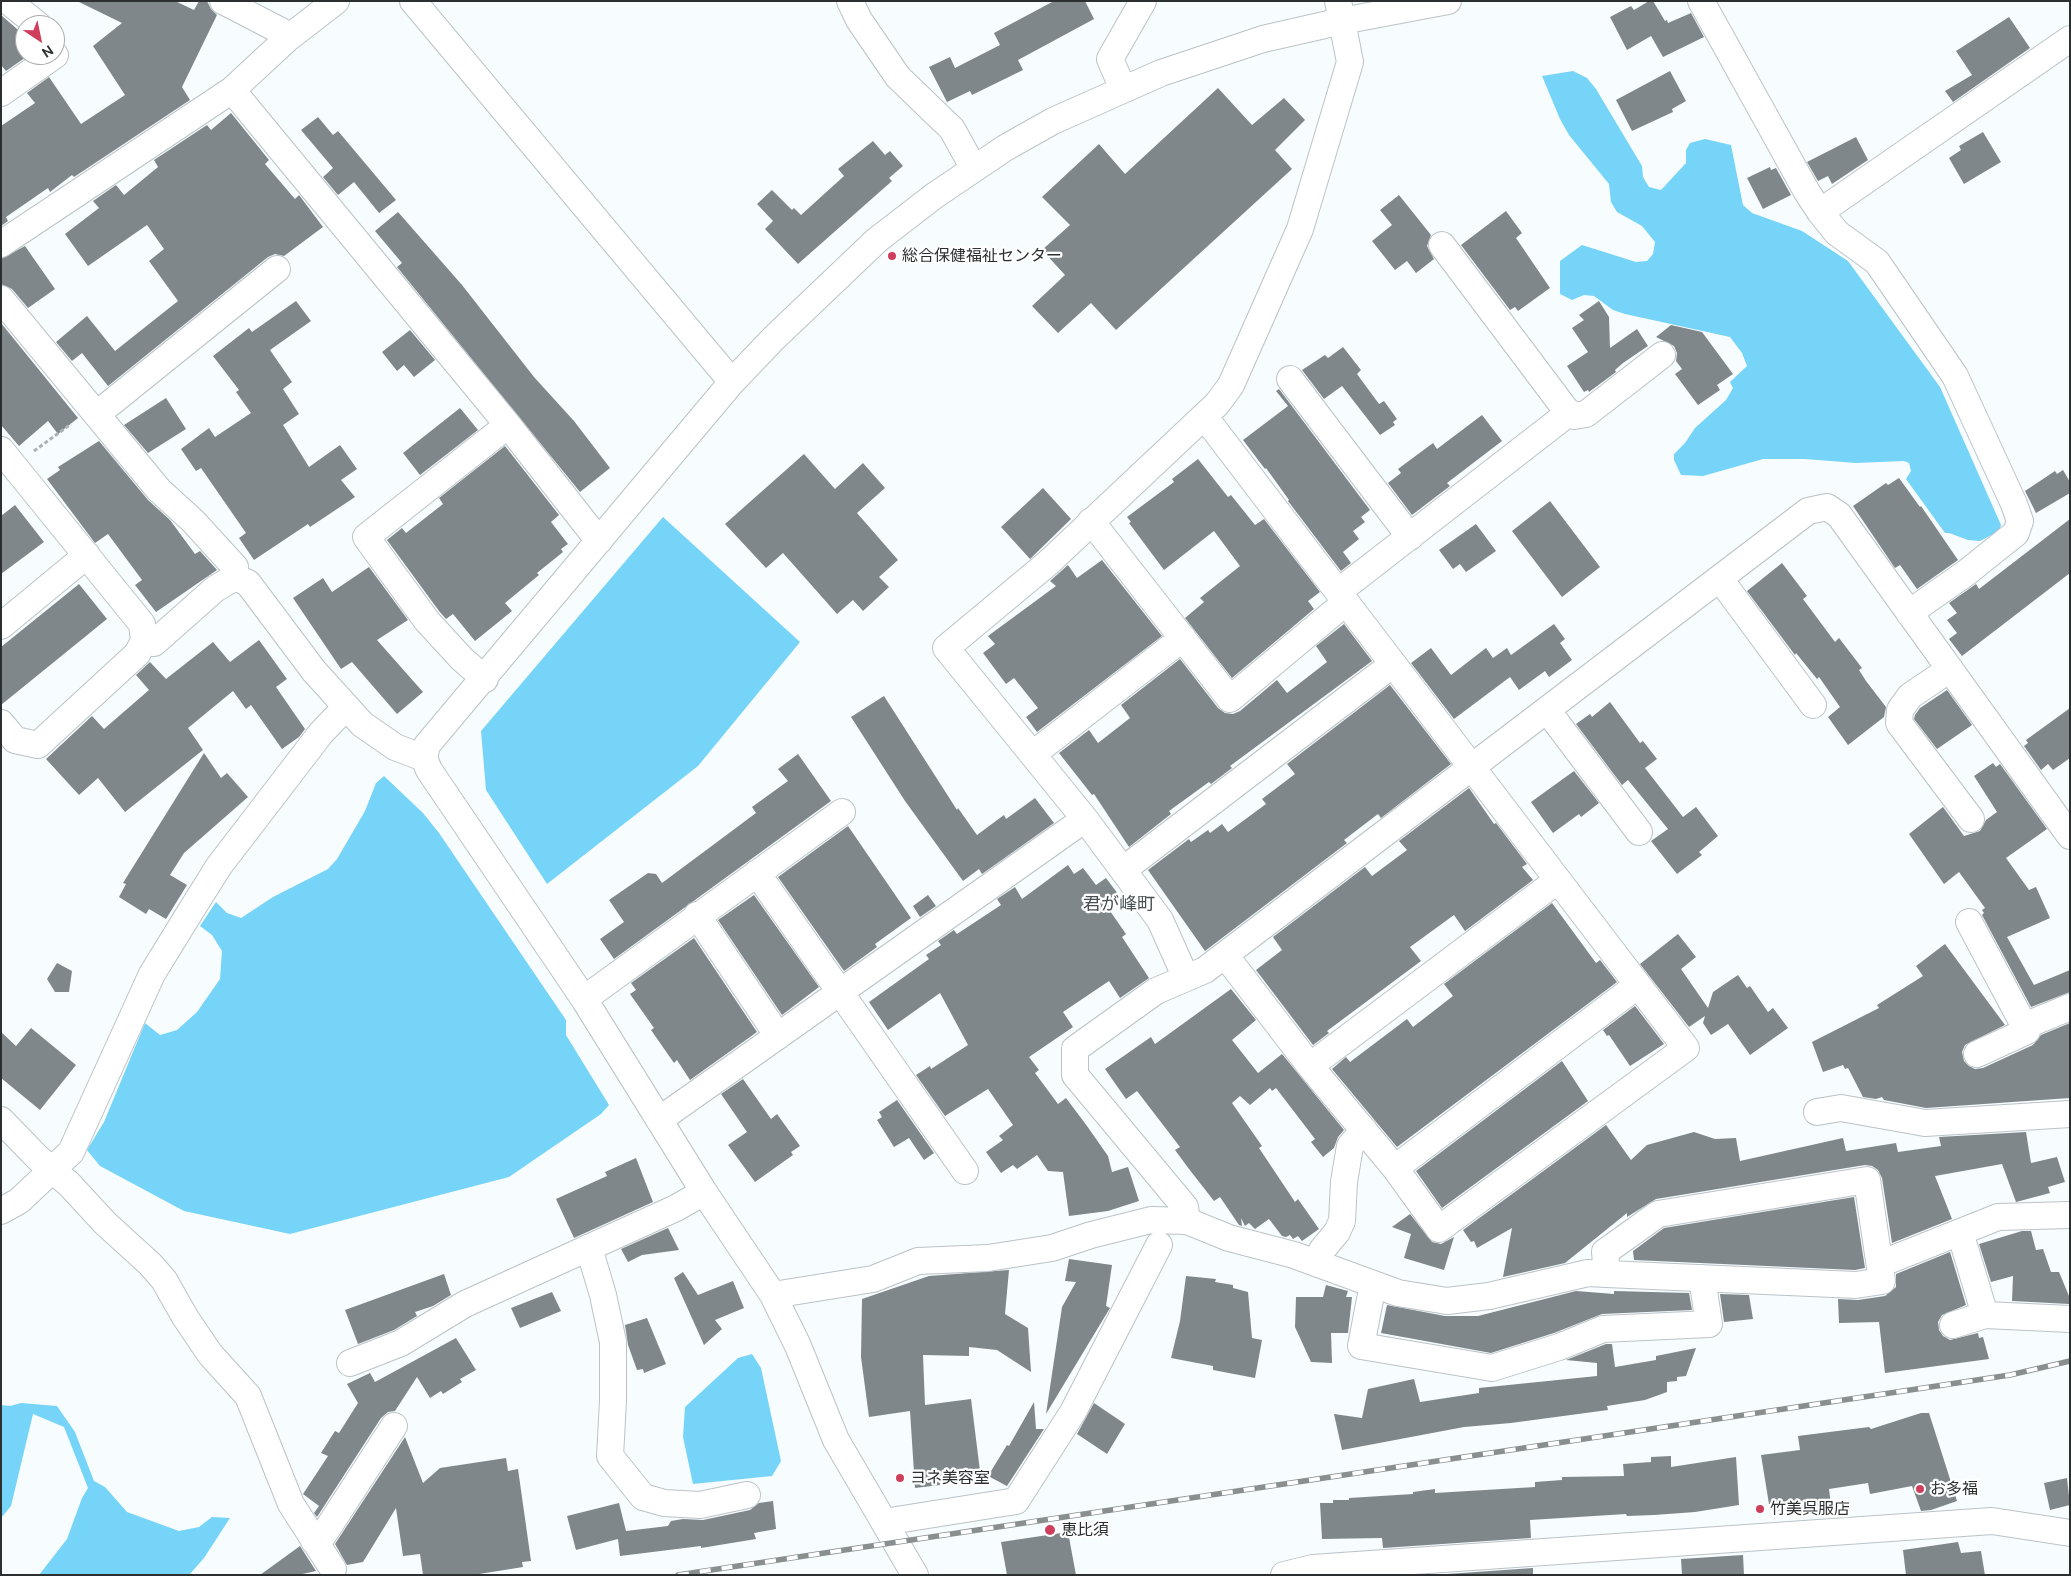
<!DOCTYPE html>
<meta charset="utf-8">
<style>
body{margin:0}
#map{position:relative;width:2071px;height:1576px;overflow:hidden;background:#f7fcfe;font-family:Ubuntu,sans-serif}
canvas{display:block}
.frame{position:absolute;inset:0;border:2px solid #2b2f30;pointer-events:none}
.north{position:absolute;left:15px;top:15px;width:50px;height:50px;box-sizing:border-box;background:#fff;border:1px solid #aaacac;border-radius:50%;rotate:146deg;font-size:14px;font-weight:700;line-height:20px;text-align:center;color:#2b2f30}
.north::after{content:'';display:block;margin:auto;width:18px;height:22px;background:#cf3f5c;clip-path:polygon(50% 0,100% 100%,50% 72%,0 100%)}
</style>
<div id="map">
<canvas width="2071" height="1576"></canvas>
<div class="frame"></div>
<div class="north">N</div>
</div>
<script>
const ctx = document.querySelector('canvas').getContext('2d');
ctx.lineJoin = 'round';
function paint(path, color) { ctx.fillStyle = color; ctx.fill(path, 'evenodd'); }
const toPath = rows => new Path2D(rows.map(r => 'M' + r).join(''));
function trace(path, color, width, dash) { ctx.strokeStyle = color; ctx.lineWidth = width; ctx.lineCap = dash ? 'butt' : 'round'; ctx.setLineDash(dash || []); ctx.stroke(path); }
function write(font, color, halo, rows, align = 'center') {
  ctx.font = font + ' Ubuntu,"Noto Sans JP",sans-serif'; ctx.lineWidth = 4.5; ctx.setLineDash([]); ctx.textBaseline = 'middle'; ctx.strokeStyle = halo; ctx.fillStyle = color; for (const [text, x, y, turn = 0] of rows) {
    ctx.save(); ctx.translate(x, y); ctx.rotate((+turn || 0) * Math.PI / 180); ctx.textAlign = isNaN(turn) ? turn : align; if (halo) ctx.strokeText(text, 0, 0); ctx.fillText(text, 0, 0); ctx.restore();
  }
}
paint(toPath([
 [1573,71,1587,78,1596,89,1642,166,1643,177,1649,187,1661,190,1686,163,1686,150,1690,143,1705,139,1731,145,1743,205,1752,213,1802,231,1848,261,1940,387,2001,525,1999,531,1980,541,1968,540,1949,533,1945,533,1906,479,1911,471,1909,463,1904,461,1856,463,1805,459,1763,459,1703,476,1681,475,1674,460,1674,454,1685,443,1695,428,1726,400,1733,388,1730,382,1747,366,1742,353,1730,337,1625,314,1613,310,1594,296,1584,295,1572,300,1560,294,1560,261,1582,245,1636,262,1647,261,1653,254,1655,242,1642,226,1617,212,1611,202,1609,184,1569,135,1560,119,1542,76],
 [663,517,800,642,698,766,547,884,486,790,481,731],
 [384,776,423,813,439,833,566,1020,566,1035,609,1105,601,1114,509,1177,290,1234,184,1211,100,1166,87,1150,104,1122,145,1023,160,1035,177,1030,197,1012,220,979,222,951,212,935,200,926,216,902,227,913,241,918,273,897,328,869,337,859,365,811,376,783],
 [752,1354,761,1368,781,1461,772,1476,693,1484,683,1437,685,1407,738,1358],
 [21,1403,57,1406,75,1432,94,1481,105,1487,127,1512,179,1531,199,1527,212,1517,230,1518,204,1558,189,1575,39,1575,67,1539,82,1498,88,1488,64,1427,33,1414,11,1506,1,1518,1,1405,10,1406]
]), '#76d4f8');
paint(toPath([
 [77,1,175,1,194,10,199,1,207,1,211,9,217,15,182,87,190,100,74,177,72,175,50,192,48,188,6,217,8,221,1,226,1,126,35,103,27,93,49,77,81,124,125,95,93,46,122,23],
 [1054,1,1085,1,1094,19,1018,60,1023,70,972,95,970,91,947,102,929,67,950,57,955,68,1000,45,994,33],
 [1649,1,1653,1,1665,21,1667,20,1668,23,1691,13,1704,37,1663,57,1651,36,1627,50,1610,17,1631,6,1634,10],
 [1,15,25,36,25,55,29,55,6,71,1,65],
 [2009,17,2030,48,1953,102,1945,91,1972,75,1956,51],
 [1670,71,1686,101,1672,109,1673,112,1632,131,1616,100],
 [1218,88,1252,125,1284,98,1305,120,1275,150,1292,169,1116,330,1091,303,1058,333,1032,306,1065,275,1042,250,1070,225,1042,197,1099,144,1125,174],
 [231,113,269,160,265,164,295,199,299,195,323,227,284,256,275,254,268,257,108,386,82,353,72,361,56,342,87,316,115,351,178,301,149,261,164,249,147,225,88,266,65,234,99,208,93,201,116,185,124,195,158,167,154,160,207,125,211,130],
 [318,117,333,135,338,131,396,200,379,213,354,182,338,195,323,177,333,168,301,130],
 [1983,132,2001,162,1964,184,1949,158,1961,150,1959,146],
 [1856,137,1868,160,1832,184,1828,176,1818,181,1807,162],
 [873,141,885,155,890,151,903,166,889,178,892,181,798,264,765,229,773,221,757,204,772,190,792,210,794,208,801,215,844,176,838,169],
 [1770,167,1771,170,1776,168,1791,195,1763,209,1747,178],
 [1399,195,1431,235,1427,246,1434,259,1416,273,1407,261,1395,270,1372,241,1392,225,1380,210],
 [1506,211,1522,233,1516,238,1550,288,1518,311,1515,307,1510,310,1461,245],
 [398,212,462,285,534,377,574,421,610,468,580,492,397,267,402,263,375,231],
 [25,246,55,289,28,308,12,289,1,284,1,259],
 [296,301,311,321,270,350,292,382,283,389,299,414,283,425,309,467,340,445,357,469,341,480,355,497,310,527,308,524,254,560,239,538,246,533,201,468,196,471,181,449,209,428,215,437,251,413,236,392,239,390,213,356,249,328,252,332],
 [1599,301,1609,317,1610,348,1637,329,1648,346,1623,363,1615,370,1616,372,1589,392,1588,390,1584,392,1567,366,1588,352,1572,328,1584,320,1579,315],
 [1,323,78,418,58,434,48,421,19,446,1,425],
 [1671,325,1702,332,1733,374,1717,385,1720,390,1698,405,1675,374,1682,369,1676,361,1677,353,1674,346,1656,337],
 [410,330,435,360,414,377,404,365,397,371,382,352],
 [1343,347,1361,370,1357,374,1379,404,1384,401,1397,419,1393,422,1395,425,1380,435,1342,386,1324,399,1302,370,1325,355,1328,358],
 [1279,389,1370,510,1361,517,1365,522,1353,531,1359,539,1343,552,1351,563,1341,571,1288,501,1289,500,1266,468,1265,469,1243,440,1288,406,1276,391],
 [166,398,186,429,148,453,124,425],
 [460,408,478,430,420,475,403,453],
 [1482,415,1502,441,1447,483,1450,486,1412,515,1388,483,1401,473,1398,469,1433,443,1437,449],
 [99,441,148,500,170,520,195,554,200,551,217,570,156,612,135,585,142,580,108,534,95,543,47,479,60,470,58,467],
 [505,446,559,515,551,522,568,544,561,549,563,552,537,573,539,575,505,603,512,611,475,641,453,614,446,619,439,611,387,540,402,528,406,533,443,504,439,498],
 [804,454,835,489,863,463,885,488,857,513,898,560,879,577,889,587,863,611,853,600,837,614,783,553,766,568,725,524],
 [1198,459,1228,497,1231,495,1255,525,1264,519,1320,592,1308,601,1314,609,1232,678,1185,618,1204,602,1200,598,1240,566,1214,531,1164,570,1129,523,1131,522,1127,517,1174,482,1172,479],
 [2063,470,2070,482,2070,493,2036,513,2025,491,2055,471,2057,474],
 [1899,478,1920,507,1921,506,1958,560,1917,589,1900,565,1895,568,1853,506,1886,483,1888,485],
 [1043,488,1071,519,1030,559,1001,527],
 [1550,501,1600,567,1562,597,1512,531],
 [15,505,44,542,1,574,1,516],
 [2070,519,2070,573,1962,656,1949,639,1957,633,1947,620,1957,613,1949,603,1976,584,1979,589],
 [1476,524,1496,551,1466,572,1460,564,1453,569,1439,550],
 [1102,560,1162,636,1037,732,1026,717,1038,708,1014,678,1006,684,983,653,995,644,988,636,1056,586,1050,581,1068,565,1077,578],
 [1782,563,1807,596,1803,599,1835,642,1839,638,1862,668,1859,670,1866,681,1886,707,1884,717,1848,745,1828,717,1840,707,1819,677,1817,679,1796,653,1795,655,1747,591],
 [369,567,408,620,377,640,423,692,397,714,352,662,341,669,293,598,323,578,332,592],
 [79,584,107,619,1,705,1,647],
 [1344,624,1372,661,1230,766,1232,768,1211,784,1209,782,1169,811,1171,814,1129,847,1094,794,1092,795,1059,753,1089,730,1098,743,1130,718,1121,705,1180,659,1218,708,1225,713,1233,714,1240,711,1277,680,1287,693,1327,662,1316,646],
 [1554,624,1565,639,1560,643,1572,660,1549,677,1545,671,1519,690,1510,677,1454,719,1411,663,1431,648,1451,675,1486,648,1493,658,1507,648,1511,655],
 [259,640,287,679,276,687,305,729,299,737,282,749,251,705,246,709,233,691,188,728,203,750,125,812,98,778,79,795,46,759,92,716,104,729,149,690,136,675,150,662,166,679,213,642,230,662],
 [1390,685,1451,764,1381,818,1378,814,1344,840,1347,843,1205,951,1148,870,1189,839,1191,842,1208,830,1210,833,1222,824,1228,832,1266,804,1262,799,1295,774,1287,764],
 [1947,690,1972,725,1937,749,1914,719,1915,715,1920,708],
 [884,696,957,810,958,808,977,835,1004,815,1006,819,1035,798,1054,823,982,874,979,869,963,881,905,801,851,717],
 [1610,702,1640,743,1643,741,1657,759,1645,768,1683,817,1696,807,1718,836,1699,852,1702,855,1677,874,1651,841,1668,829,1628,780,1622,785,1576,724,1590,714,1592,717],
 [2070,708,2070,758,2053,770,2048,764,2041,770,2024,746,2028,743,2026,740],
 [204,753,221,778,227,773,248,797,184,853,170,875,187,885,166,919,149,909,146,914,119,897,126,884,123,883],
 [798,754,831,801,614,959,600,939,624,922,609,900,648,873,656,874,662,883,756,813,752,807,788,781,778,769],
 [1993,763,1996,767,2000,764,2047,829,2006,858,2029,890,2036,887,2050,918,2007,937,2034,985,2070,970,2070,992,2031,1007,1982,915,1984,913,1982,910,1985,908,1959,872,1944,884,1909,834,1943,807,1964,836,1980,831,1986,820,1997,812,1974,776],
 [1574,771,1599,803,1581,817,1579,814,1553,833,1531,802],
 [1469,788,1494,824,1496,823,1527,864,1522,867,1533,880,1465,931,1454,915,1410,947,1421,961,1327,1031,1329,1033,1313,1045,1256,970,1282,950,1273,937,1365,867,1372,876,1407,850,1399,841],
 [848,826,911,918,875,944,877,947,844,971,778,877],
 [1068,865,1074,874,1083,868,1096,885,1106,878,1118,894,1107,902,1112,909,1110,911,1126,934,1122,937,1149,978,1120,998,1109,981,1063,1012,1073,1027,1029,1057,1039,1070,1035,1073,1058,1104,1066,1098,1087,1126,1108,1156,1112,1172,1128,1167,1139,1201,1108,1211,1069,1216,1063,1172,1048,1171,1037,1155,1017,1169,1013,1165,1001,1173,986,1152,1003,1140,999,1136,1013,1125,988,1089,945,1116,916,1075,930,1066,931,1069,968,1045,940,993,888,1030,869,1002,929,959,926,955,941,945,938,941,954,930,957,934,1001,905,997,899,1015,887,1022,899],
 [754,895,819,987,782,1015,718,920],
 [928,895,936,906,920,917,913,906],
 [1552,903,1596,963,1600,960,1617,982,1397,1147,1332,1069,1346,1057,1350,1062,1407,1019,1413,1027,1453,996,1444,984],
 [1678,934,1696,957,1681,969,1708,1008,1713,992,1738,975,1747,988,1750,986,1768,1012,1773,1008,1788,1028,1750,1055,1728,1024,1711,1035,1703,1023,1705,1016,1689,1027,1640,964],
 [694,938,757,1032,690,1080,677,1060,674,1063,651,1030,654,1028,630,994,636,990,631,983],
 [1945,944,2005,1025,1965,1045,1962,1052,1964,1061,1969,1066,1975,1069,1983,1068,2033,1045,2041,1035,2070,1023,2070,1098,1926,1108,1884,1100,1882,1097,1876,1099,1863,1097,1848,1068,1845,1069,1843,1065,1823,1072,1812,1042,1879,1008,1877,1005,1923,976,1916,966],
 [57,963,72,971,69,992,55,992,47,979],
 [1231,989,1256,1020,1232,1040,1258,1073,1282,1054,1344,1130,1338,1137,1334,1148,1323,1157,1311,1142,1315,1139,1276,1088,1272,1091,1270,1088,1250,1105,1240,1096,1232,1103,1262,1146,1259,1148,1295,1202,1298,1199,1319,1229,1302,1241,1298,1236,1293,1239,1290,1235,1286,1237,1282,1236,1269,1219,1255,1229,1249,1223,1245,1226,1241,1218,1242,1226,1239,1225,1220,1197,1214,1201,1189,1169,1175,1150,1180,1147,1137,1091,1126,1099,1105,1069,1151,1037,1155,1044],
 [1635,1006,1664,1044,1630,1066,1609,1035,1607,1036,1603,1030],
 [31,1028,76,1065,40,1110,1,1078,1,1032,16,1046],
 [1562,1061,1588,1101,1442,1208,1416,1171],
 [743,1079,771,1119,777,1114,800,1146,791,1152,793,1155,755,1182,728,1145,747,1132,721,1094],
 [897,1100,934,1153,924,1160,909,1138,894,1147,877,1120,882,1117,879,1112],
 [1606,1125,1631,1160,1647,1145,1694,1132,1715,1139,1736,1138,1740,1161,1843,1138,1846,1151,1896,1143,1898,1152,1941,1146,1939,1137,2026,1132,2031,1163,2057,1157,2065,1182,2048,1187,2050,1193,2016,1202,2002,1164,1935,1176,1952,1219,1892,1243,1882,1178,1878,1170,1872,1166,1865,1165,1656,1199,1627,1217,1627,1213,1565,1263,1503,1277,1512,1228,1477,1248,1474,1241,1471,1242,1463,1230],
 [636,1158,653,1202,574,1238,556,1199,607,1176,605,1172],
 [1854,1197,1865,1268,1855,1270,1634,1260,1633,1251,1664,1228],
 [1410,1214,1432,1242,1441,1244,1454,1237,1444,1270,1404,1258,1411,1234,1392,1227],
 [668,1228,679,1250,642,1255,628,1262,621,1249],
 [2022,1231,2031,1231,2036,1250,2043,1249,2051,1272,2059,1272,2069,1296,2069,1304,2012,1301,2013,1276,1991,1282,1979,1244],
 [1950,1252,1966,1305,1942,1315,1938,1322,1939,1330,1943,1336,1950,1340,1978,1333,1979,1338,1983,1337,1989,1359,1885,1373,1879,1322,1839,1323,1838,1299,1858,1300,1885,1296,1896,1287,1896,1274],
 [1069,1259,1112,1265,1106,1306,1110,1308,1046,1414,1062,1307,1076,1282,1065,1281],
 [1009,1270,1005,1314,1028,1328,1031,1372,997,1350,969,1347,969,1356,923,1355,925,1405,971,1399,980,1471,940,1476,940,1485,915,1488,910,1411,869,1417,861,1357,862,1299,929,1276],
 [683,1272,698,1295,733,1281,744,1308,715,1320,722,1329,704,1345,674,1278],
 [444,1274,451,1295,433,1306,415,1312,417,1316,394,1330,358,1344,345,1310],
 [1186,1276,1216,1279,1215,1282,1233,1285,1233,1288,1248,1292,1252,1338,1262,1340,1255,1378,1213,1370,1213,1366,1171,1358,1180,1321],
 [1326,1285,1348,1291,1346,1297,1352,1297,1348,1333,1331,1333,1332,1363,1311,1362,1295,1327,1296,1297,1323,1297],
 [1576,1291,1614,1294,1614,1291,1689,1293,1692,1310,1602,1314,1554,1333,1491,1353,1381,1333,1387,1305,1445,1316,1478,1316],
 [552,1292,561,1311,520,1328,511,1308],
 [1720,1294,1749,1295,1753,1319,1724,1322],
 [647,1318,666,1364,644,1373,643,1369,637,1370,628,1345,625,1325],
 [456,1338,476,1370,460,1379,462,1382,443,1394,441,1391,430,1398,417,1377,395,1411,388,1412,381,1418,317,1517,314,1513,319,1506,303,1494,328,1456,321,1453,335,1431,339,1433,358,1403,347,1384,370,1373,375,1382],
 [1606,1344,1612,1344,1615,1367,1656,1360,1656,1356,1696,1348,1686,1376,1677,1377,1677,1381,1667,1382,1667,1392,1645,1400,1607,1406,1608,1410,1511,1423,1464,1427,1342,1450,1334,1414,1362,1418,1368,1389,1414,1379,1420,1402,1479,1393,1479,1388,1597,1376,1597,1363,1566,1360],
 [1034,1402,1036,1429,1044,1429,1007,1486,988,1476,1007,1445,1009,1446],
 [1094,1403,1125,1424,1107,1454,1077,1434],
 [1921,1413,1929,1413,1957,1501,1931,1510,1921,1511,1912,1486,1870,1494,1868,1483,1829,1489,1831,1505,1772,1511,1772,1504,1769,1504,1761,1455,1800,1450,1798,1436,1869,1427,1871,1429],
 [405,1437,423,1483,440,1468,506,1458,508,1471,518,1469,531,1561,522,1562,523,1567,473,1575,423,1575,420,1554,403,1556,396,1508,363,1562,347,1565,335,1544],
 [1671,1456,1671,1467,1736,1457,1739,1505,1695,1512,1654,1515,1627,1516,1626,1514,1530,1520,1531,1538,1383,1548,1382,1538,1322,1539,1320,1503,1333,1503,1333,1500,1349,1500,1349,1498,1413,1494,1413,1492,1435,1489,1435,1493,1535,1487,1535,1482,1562,1480,1562,1477,1624,1476,1623,1464,1651,1462,1651,1457],
 [2067,1478,2070,1505,2050,1510,2044,1483],
 [773,1501,776,1529,754,1533,756,1539,701,1548,701,1546,620,1556,618,1539,576,1550,567,1516,619,1503,626,1531,668,1526,671,1521,683,1519,703,1520,750,1510,759,1503],
 [1068,1532,1076,1575,1007,1575,1001,1542],
 [1958,1542,1961,1553,1981,1551,1985,1575,1906,1575,1903,1550],
 [300,1546,316,1571,298,1575,260,1575],
 [1743,1555,1744,1575,1682,1575,1681,1559],
 [1533,1568,1533,1575,1433,1575]
]), '#7f878b');
const minor = toPath([
 [8,1,38,25],
 [223,1,281,31,287,39],
 [413,1,732,382],
 [850,1,859,20,898,77,952,129,974,169],
 [1701,1,1807,192,1820,212,1837,233,1877,262,1955,376,2014,504,2020,521,2016,533,1966,573,1909,613],
 [1123,89,1110,59,1143,1],
 [232,90,508,425,599,541],
 [1,93,55,55],
 [1820,212,2070,39],
 [1,244,232,90,287,39,336,1],
 [1442,245,1566,410,1574,416,1586,414,1662,355],
 [1,299,159,490,193,521,235,567,235,577],
 [1290,379,1410,537],
 [97,414,277,269],
 [1204,416,1686,1048,1439,1229,1395,1168,1310,1066,1225,955],
 [1,450,142,624,144,641,137,654,38,745,15,740,1,723],
 [1091,521,1230,699,1346,602],
 [1720,579,1813,705],
 [1338,592,1561,419,1566,410],
 [1,626,87,555],
 [144,641,154,643,215,589,235,577,248,583,314,671,362,724,395,747,424,758],
 [1950,669,1910,696,1900,710,1899,723,1971,819],
 [485,679,462,659,427,621,366,537,508,425],
 [1547,710,1639,832],
 [1033,754,1183,638],
 [1123,870,1393,664],
 [757,873,965,1171],
 [697,915,778,1036],
 [1969,922,2027,1031,1977,1054],
 [1186,978,1160,920,1085,819,946,648,1048,563,1217,404,1231,385,1300,229,1350,62,1338,1],
 [584,999,842,812],
 [2024,1026,2070,1007],
 [1310,1066,1558,880],
 [1817,1112,1841,1108,1925,1123,2070,1114],
 [1,1120,38,1158,69,1184,105,1223,150,1264,164,1280,185,1317,210,1354,248,1396,291,1504,333,1569],
 [659,1120,1085,819],
 [1395,1168,1638,985],
 [1,1211,19,1201,71,1152,152,974,192,909,219,866,321,733,346,707],
 [1187,1221,1185,1207,1075,1075,1075,1049,1156,991,1205,970,1808,511,1827,507,1839,515,2070,836],
 [1960,1232,1985,1315],
 [589,1248,603,1295,613,1342,613,1401,610,1456,643,1497,664,1503,700,1505,747,1495],
 [1318,1264,1322,1250,1337,1232,1342,1221,1344,1182,1350,1146,1364,1130],
 [1880,1264,1998,1217,2070,1215],
 [1373,1284,1361,1346,1492,1368,1559,1347,1603,1329,1709,1324,1702,1278],
 [773,1295,873,1279,918,1261,988,1258,1052,1248,1091,1235,1151,1220,1187,1221,1229,1238,1294,1255,1398,1293,1447,1301,1489,1296,1588,1273,1607,1274,1856,1285,1882,1281,1867,1180,1658,1214,1605,1252,1607,1274],
 [1953,1325,1985,1315,2070,1319],
 [350,1363,401,1343,465,1304,676,1208,704,1192],
 [884,1522,1016,1501,1073,1412,1159,1245],
 [314,1541,324,1534,394,1426],
 [915,1575,836,1440,798,1346,773,1295,704,1192,584,999,429,770,424,758,427,745,732,382,774,338,877,240,934,196,1005,148,1053,121,1161,73,1263,39,1342,21,1448,1],
 [1284,1575,1313,1568,1992,1521,2070,1533]
]);
trace(minor, '#bbc3c7', 28);
trace(toPath([
 [34,451,71,424]
]), '#adb2b4', 3, [4, 2.5]);
trace(minor, '#fff', 26);
const rail = toPath([
 [678,1575,2010,1375,2070,1361]
]);
trace(rail, '#898e8f', 5.5);
trace(rail, '#fff', 4, [11]);
for (const [x, y, r, color] of [
 [892,256,5,"#cf3f5c"],
 [900,1478,5,"#cf3f5c"],
 [1920,1489,5,"#cf3f5c"],
 [1760,1509,5,"#cf3f5c"],
 [1050,1530,6,"#cf3f5c"]
]) { const dot = new Path2D(); dot.arc(x, y, r, 0, 2 * Math.PI); ctx.fillStyle = color; ctx.fill(dot); trace(dot, '#fff', 2); }
write('16px', '#2b2f30', '#fff', [
 ["総合保健福祉センター",902,256],
 ["ヨネ美容室",910,1478],
 ["お多福",1930,1489],
 ["竹美呉服店",1770,1509],
 ["恵比須",1061,1530]
], 'left');
write('18px', '#495054', '#fff', [
 ["君が峰町",1119,904]
]);
</script>
